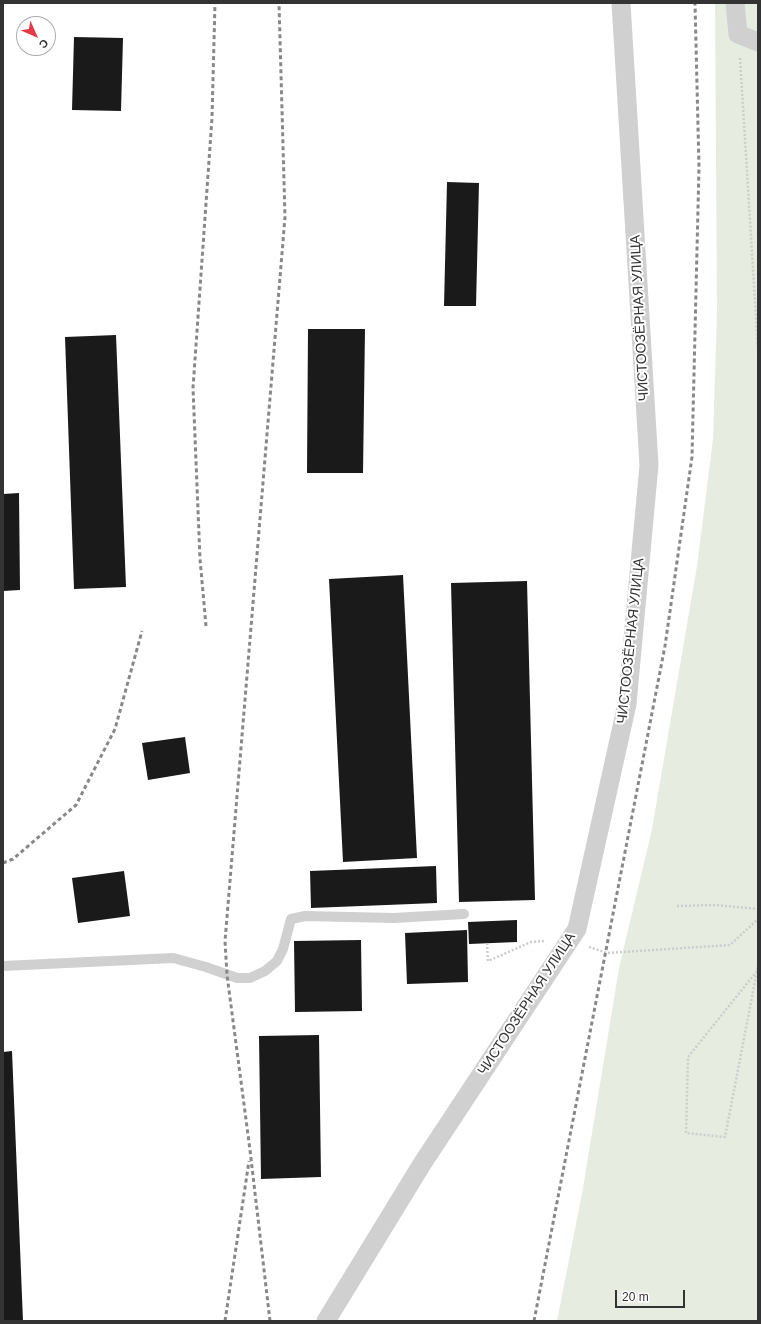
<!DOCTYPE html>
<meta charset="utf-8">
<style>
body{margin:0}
#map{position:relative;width:761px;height:1324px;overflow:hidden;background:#fff;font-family:Arial,sans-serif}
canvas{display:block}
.frame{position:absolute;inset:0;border:4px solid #333;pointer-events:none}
.north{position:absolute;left:16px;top:16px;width:40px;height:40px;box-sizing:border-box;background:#fff;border:1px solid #adadad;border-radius:50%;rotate:135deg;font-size:11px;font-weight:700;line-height:16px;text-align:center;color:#333}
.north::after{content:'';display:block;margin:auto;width:14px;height:18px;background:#e63946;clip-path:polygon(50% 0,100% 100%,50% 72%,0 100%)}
.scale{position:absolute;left:615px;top:1290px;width:70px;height:18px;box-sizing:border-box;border:2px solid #333;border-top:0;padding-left:5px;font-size:12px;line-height:14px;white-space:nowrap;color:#333;-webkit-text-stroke:3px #fff;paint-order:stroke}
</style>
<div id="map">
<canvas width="761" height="1324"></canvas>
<div class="frame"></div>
<div class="north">С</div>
<div class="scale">20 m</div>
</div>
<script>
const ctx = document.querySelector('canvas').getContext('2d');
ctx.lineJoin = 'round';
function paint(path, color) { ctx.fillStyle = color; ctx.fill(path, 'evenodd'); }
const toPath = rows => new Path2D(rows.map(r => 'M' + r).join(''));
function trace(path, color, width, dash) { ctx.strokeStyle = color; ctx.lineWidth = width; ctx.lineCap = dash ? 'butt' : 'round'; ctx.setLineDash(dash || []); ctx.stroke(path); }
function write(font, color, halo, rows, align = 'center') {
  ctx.font = font + ' Arial,sans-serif'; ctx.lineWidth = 4; ctx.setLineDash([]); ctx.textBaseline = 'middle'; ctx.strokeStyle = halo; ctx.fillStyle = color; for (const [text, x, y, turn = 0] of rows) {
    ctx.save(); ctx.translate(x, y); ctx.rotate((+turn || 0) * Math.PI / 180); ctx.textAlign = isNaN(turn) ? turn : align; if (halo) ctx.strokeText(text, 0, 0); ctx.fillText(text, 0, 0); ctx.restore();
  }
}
paint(toPath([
 [715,3,758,3,758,1321,557,1321,583,1188,619,968,652,829,697,566,713,439,717,312]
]), '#e6ecdf');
paint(toPath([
 [74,37,123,38,121,111,72,110],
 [447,182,479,183,476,306,444,306],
 [308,329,365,329,363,473,307,473],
 [116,335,126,587,74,589,65,337],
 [19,493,20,590,3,591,3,494],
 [403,575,417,858,343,862,329,579],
 [527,581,535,900,459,902,451,583],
 [185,737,190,773,148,780,142,743],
 [436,866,437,903,311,908,310,871],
 [124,871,130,916,78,923,72,878],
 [517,920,517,942,469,944,468,922],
 [467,930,468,982,407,984,405,933],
 [361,940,362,1011,295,1012,294,941],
 [319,1035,321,1177,261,1179,259,1036],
 [12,1051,23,1321,3,1321,3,1052]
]), '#1a1a1a');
trace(toPath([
 [740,58,758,350],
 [677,906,715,905,758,909],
 [487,943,488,961,531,942,544,941],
 [589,947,607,953,730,945,758,919],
 [757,971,688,1057,686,1133,725,1137,757,971,758,966]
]), '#cdcdcd', 2.5, [2, 2]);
trace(toPath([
 [3,966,173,958,206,967,237,978,250,978,265,971,277,961,283,949,291,919,305,916,394,918,464,914]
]), '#d0d0d0', 10);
trace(toPath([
 [735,3,738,34,758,42],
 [326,1321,422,1164,577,929,627,704,649,465,621,3]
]), '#d0d0d0', 19);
trace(toPath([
 [206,626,200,559,193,388,212,118,215,3],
 [3,863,13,859,76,805,115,729,142,631],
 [225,1321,249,1161],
 [270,1321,250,1150,227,975,225,941,285,217,279,3],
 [534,1321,665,646,692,457,699,167,695,3]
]), '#888', 3, [4, 3]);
write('14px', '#333', '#fff', [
 ["ЧИСТООЗЁРНАЯ УЛИЦА",640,318,-93],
 ["ЧИСТООЗЁРНАЯ УЛИЦА",631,641,-84],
 ["ЧИСТООЗЁРНАЯ УЛИЦА",527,1004,-57]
]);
</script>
